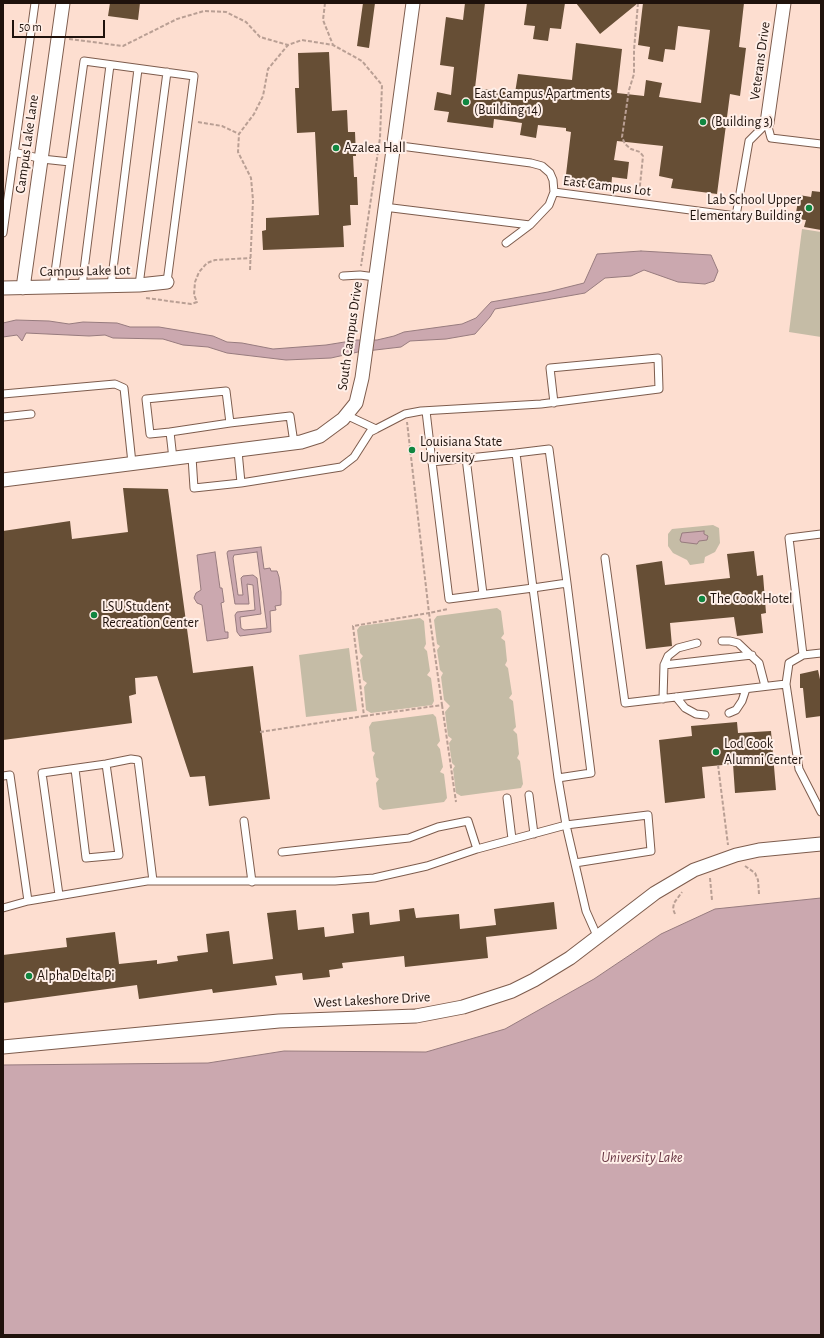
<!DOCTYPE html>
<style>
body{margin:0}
#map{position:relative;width:824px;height:1338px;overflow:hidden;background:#fdded0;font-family:"Alegreya Sans",sans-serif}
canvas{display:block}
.frame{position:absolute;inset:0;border:4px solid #1f120c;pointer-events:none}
.scale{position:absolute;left:12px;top:20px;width:93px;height:18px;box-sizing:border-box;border:2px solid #1f120c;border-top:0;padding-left:5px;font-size:12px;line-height:14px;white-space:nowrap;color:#1f120c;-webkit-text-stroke:3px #ffefe8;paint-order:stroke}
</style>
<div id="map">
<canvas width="824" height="1338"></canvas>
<div class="frame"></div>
<div class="scale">50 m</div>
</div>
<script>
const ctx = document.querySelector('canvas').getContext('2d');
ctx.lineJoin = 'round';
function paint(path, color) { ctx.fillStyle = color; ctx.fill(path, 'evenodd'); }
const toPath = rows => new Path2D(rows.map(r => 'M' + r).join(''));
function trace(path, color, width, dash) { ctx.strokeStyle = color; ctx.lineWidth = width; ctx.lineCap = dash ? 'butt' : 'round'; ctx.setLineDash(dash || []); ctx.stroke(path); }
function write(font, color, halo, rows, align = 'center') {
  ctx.font = font + ' "Alegreya Sans",sans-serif'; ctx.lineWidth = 4; ctx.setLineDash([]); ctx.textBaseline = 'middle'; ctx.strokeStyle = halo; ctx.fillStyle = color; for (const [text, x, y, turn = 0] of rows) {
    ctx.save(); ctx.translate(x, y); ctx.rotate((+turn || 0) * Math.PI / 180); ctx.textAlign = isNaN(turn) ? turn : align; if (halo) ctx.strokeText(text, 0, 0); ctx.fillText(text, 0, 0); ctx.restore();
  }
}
paint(toPath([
 [802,229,821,232,821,337,789,332],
 [713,525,719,528,720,543,715,552,705,557,704,563,690,565,687,560,673,553,668,546,668,534,672,529],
 [497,608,501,611,504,634,501,638,505,641,507,661,505,665,508,668,512,694,509,698,513,701,516,727,513,730,517,734,519,754,517,758,520,761,523,784,521,788,461,796,456,793,453,769,455,766,452,763,449,743,452,739,448,736,445,712,450,706,444,700,441,677,443,673,440,670,437,650,440,646,437,644,434,620,437,616],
 [420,618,424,621,426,644,424,648,427,651,430,671,427,675,431,678,434,701,432,705,371,713,366,710,364,687,367,683,363,680,360,660,363,656,360,653,357,630,360,626],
 [349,648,357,711,306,717,299,655],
 [433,714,436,717,440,741,437,745,440,749,443,767,440,772,444,774,447,798,444,802,383,810,379,807,376,783,379,779,376,777,373,757,375,753,372,751,369,727,372,722]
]), '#c5bca6');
const water = toPath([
 [641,251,711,255,718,271,714,281,705,284,678,282,644,270,631,276,605,278,585,293,495,309,490,317,475,334,446,339,410,341,401,347,358,352,331,358,286,360,227,353,208,347,183,345,163,339,113,338,105,335,89,336,26,333,22,341,17,335,3,337,3,323,16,320,49,321,69,324,83,322,117,323,130,327,159,327,213,336,227,342,242,343,273,349,326,345,357,340,377,340,394,336,404,332,462,324,476,318,491,302,548,292,584,283,597,254,641,251],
 [704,531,704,534,708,536,707,540,699,541,697,544,681,542,680,540,682,533,704,531],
 [261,547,264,569,270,568,271,571,277,571,279,577,281,592,281,605,275,606,276,610,270,611,271,632,240,636,237,632,235,615,237,612,255,610,253,585,247,584,249,604,235,604,227,553,228,551,261,547],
 [257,552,267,628,244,630,241,628,240,617,261,614,257,578,253,575,243,576,241,578,243,595,238,595,233,558,234,555,257,552],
 [215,552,220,588,222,588,224,602,221,603,225,632,228,632,228,638,207,641,202,605,197,603,194,598,196,593,201,590,197,555,215,552],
 [821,898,821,1335,3,1335,3,1065,208,1063,284,1051,426,1052,505,1029,594,979,661,934,715,909,821,898]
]);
paint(water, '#cba8af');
trace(water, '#977b7e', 1);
paint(toPath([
 [110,3,140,3,138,20,108,16],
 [363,3,375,3,369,48,357,46],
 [465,3,485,3,475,88,515,93,518,74,572,80,576,43,622,49,617,93,644,96,646,80,662,83,659,97,701,103,710,30,678,26,675,50,665,49,663,62,648,59,650,47,638,45,643,3,744,3,739,47,746,48,740,96,730,94,717,194,671,188,673,179,659,176,663,146,617,141,614,160,629,162,627,179,612,177,611,189,565,183,571,132,566,131,566,128,538,125,536,138,520,135,522,123,494,119,493,128,447,122,449,112,434,110,437,92,451,95,454,67,440,65,446,17,463,20],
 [527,3,565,3,561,29,550,28,548,41,533,39,535,26,524,25],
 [576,3,638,3,600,34],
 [329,52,332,111,347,110,348,132,355,132,356,156,353,156,354,177,357,177,358,205,350,205,351,225,343,226,344,247,263,250,262,231,266,230,266,218,319,215,315,132,297,133,295,88,299,88,298,53],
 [812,191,821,192,821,230,804,227,806,220,795,219,799,195,811,197],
 [123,488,168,489,193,673,253,666,270,799,209,806,205,776,190,777,157,676,135,678,136,694,129,696,132,723,3,740,3,531,70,521,72,539,128,532],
 [754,551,757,576,763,575,766,613,761,614,763,633,737,636,734,617,670,623,672,646,646,649,636,565,662,561,665,585,730,578,727,554],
 [818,670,821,684,821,716,806,718,803,688,800,688,800,674],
 [737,722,738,733,771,731,776,790,735,793,733,764,702,767,705,798,665,803,659,740,692,736,691,726],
 [554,902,557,929,486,937,488,958,405,967,404,956,342,963,343,968,329,970,330,977,303,980,302,973,275,976,277,985,213,993,212,989,139,999,137,985,3,1003,3,955,67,947,66,938,115,932,119,964,157,960,157,964,178,961,177,956,208,952,206,934,229,931,233,964,273,959,267,913,296,910,298,930,324,927,325,937,354,933,352,914,369,912,370,925,400,921,399,910,414,908,416,918,459,914,460,929,496,925,494,909]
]), '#664e35');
const lane = toPath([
 [393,145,531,163,542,166,550,173,553,180,554,192,736,216,749,141,767,123,771,138,821,144],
 [14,152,42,159,70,162,84,61,194,76,167,282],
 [384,207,530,225,549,205,554,192],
 [3,233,35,3],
 [506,243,530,225],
 [343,276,360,275,375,277],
 [111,285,138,69],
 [139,285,167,72],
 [82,286,110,65],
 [53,287,70,162],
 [3,394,115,384,124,388,132,463],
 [426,411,432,462],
 [346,415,376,429,405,414,421,411,541,404,659,389,658,358,550,368,554,403],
 [3,417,31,414],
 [170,432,150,434,146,399,226,391,230,423],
 [238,451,241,483],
 [516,453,549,449,567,583],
 [192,457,194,488,241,483,341,467,354,457,370,432,376,429],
 [466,458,483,594],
 [173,459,170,432,230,423,290,416,294,443],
 [605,558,625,703,786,684,799,769,821,812],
 [722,641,730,641,738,643,759,663,765,686],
 [803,655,789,538,821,534],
 [664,665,752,655],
 [786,684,789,663,803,655,821,653],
 [676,697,685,708,696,714,705,715],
 [663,699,664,665,668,656,678,648,697,643],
 [729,713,736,710,742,701,746,689],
 [75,769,86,858,119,855,106,764],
 [3,776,10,775,28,901],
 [558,778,591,773,567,583,533,588,449,599,432,462,516,453,533,588,558,778,566,825,648,815,651,851,575,863],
 [529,795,534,834],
 [507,798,512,839],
 [244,821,252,882],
 [282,852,409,838,438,827,468,821,477,849],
 [59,895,42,773,106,764,131,759,138,760,153,881],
 [3,908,28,901,147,881,335,881,374,878,427,866,477,849,566,825,586,911,598,938]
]);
const street = toPath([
 [767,123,784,3],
 [3,288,139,285,167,282],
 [23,288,63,3],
 [3,480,301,442,320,436,343,419,356,403,362,378,413,3],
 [3,1047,279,1021,416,1016,463,1007,512,991,534,980,570,958,655,893,694,870,736,855,759,850,821,844]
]);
trace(lane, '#7d5c4d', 9);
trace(street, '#7d5c4d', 15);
trace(toPath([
 [325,3,323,20,333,45],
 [638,3,634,50,634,74,629,90,622,137,625,144,631,149,640,152,643,156,639,195],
 [69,39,123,46,177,19,204,11,226,12,246,22,260,37,288,45],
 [198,122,222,126,239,134],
 [250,270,253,200,251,178,238,152,239,134,254,114,263,96,268,69,288,45,302,40,333,45,362,61,382,85,380,138,361,266],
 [146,298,191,304,197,302,194,295,195,282,199,272,207,263,215,260,251,258],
 [442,705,456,802],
 [364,716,442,705,429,613,448,609],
 [260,732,364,716,353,626,429,613,407,422],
 [718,765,728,845],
 [745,866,755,873,758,880,759,894],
 [710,878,712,900],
 [675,914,673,909,674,903,682,892]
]), '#b99f94', 2, [4, 2]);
trace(lane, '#fff', 7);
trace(street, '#fff', 13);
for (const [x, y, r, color] of [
 [466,102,4,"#108640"],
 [703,122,4,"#108640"],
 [336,148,4,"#108640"],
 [809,208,4,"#108640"],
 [412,450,4,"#108640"],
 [702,599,4,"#108640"],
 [94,615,4,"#108640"],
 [716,752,4,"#108640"],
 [29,976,4,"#108640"]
]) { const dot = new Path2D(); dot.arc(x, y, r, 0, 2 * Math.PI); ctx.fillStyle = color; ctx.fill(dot); trace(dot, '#ffefe8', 1.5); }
write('14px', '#1f120c', '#ffefe8', [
 ["Veterans Drive",760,61,-82],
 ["Campus Lake Lane",27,144,-82],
 ["East Campus Lot",607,186,7],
 ["Campus Lake Lot",85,271,-1],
 ["South Campus Drive",350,336,-82],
 ["West Lakeshore Drive",372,1000,-3]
]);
write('14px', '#1f120c', '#ffefe8', [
 ["East Campus Apartments",474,94],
 ["(Building 14)",474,110],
 ["(Building 3)",711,122],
 ["Azalea Hall",344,148],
 ["Lab School Upper",801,200,"right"],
 ["Elementary Building",801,216,"right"],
 ["Louisiana State",420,442],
 ["University",420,458],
 ["The Cook Hotel",710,599],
 ["LSU Student",102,607],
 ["Recreation Center",102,623],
 ["Lod Cook",724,744],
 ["Alumni Center",724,760],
 ["Alpha Delta Pi",37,976]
], 'left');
write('italic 15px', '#693744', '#ffefe8', [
 ["University Lake",642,1157]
]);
</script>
